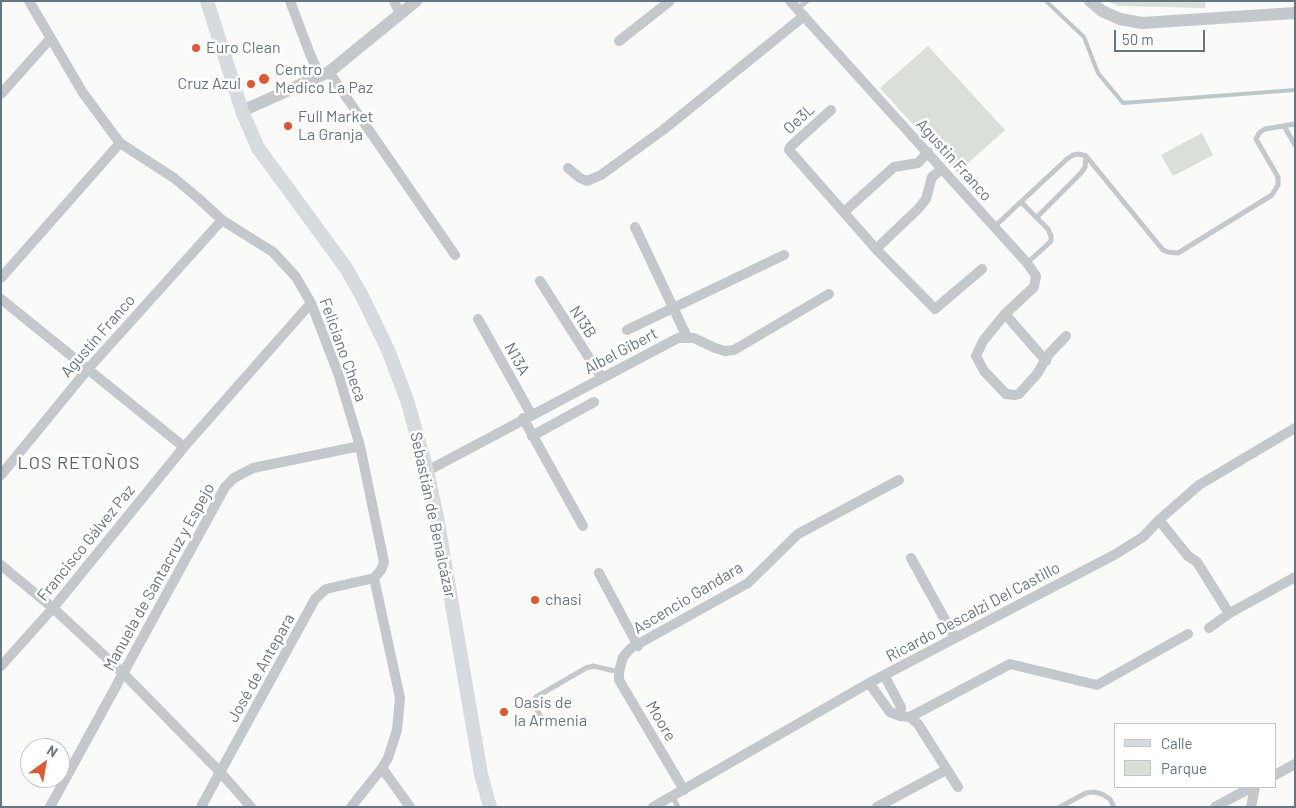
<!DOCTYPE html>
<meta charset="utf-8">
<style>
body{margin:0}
#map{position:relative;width:1296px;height:808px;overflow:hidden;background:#fafaf8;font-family:Barlow,sans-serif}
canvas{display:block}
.frame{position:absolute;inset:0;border:2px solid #657683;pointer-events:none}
.legend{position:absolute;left:1114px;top:723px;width:162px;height:65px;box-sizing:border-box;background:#fff;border:1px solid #c1c8cd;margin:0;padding:6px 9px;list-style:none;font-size:15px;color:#657683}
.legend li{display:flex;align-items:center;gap:10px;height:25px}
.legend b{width:25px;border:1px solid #c1c8cd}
.north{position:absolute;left:20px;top:738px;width:50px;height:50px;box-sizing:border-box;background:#fff;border:1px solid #c1c8cd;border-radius:50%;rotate:32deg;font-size:14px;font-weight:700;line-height:20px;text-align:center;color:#657683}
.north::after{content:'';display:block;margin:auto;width:18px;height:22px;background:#e4572e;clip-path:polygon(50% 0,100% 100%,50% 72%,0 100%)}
.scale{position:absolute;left:1114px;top:30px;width:91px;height:22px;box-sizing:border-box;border:2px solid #657683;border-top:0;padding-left:6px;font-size:15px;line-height:18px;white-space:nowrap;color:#657683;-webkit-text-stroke:4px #fff;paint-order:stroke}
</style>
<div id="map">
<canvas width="1296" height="808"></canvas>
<div class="frame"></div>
<ul class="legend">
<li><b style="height:6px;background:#d6dbdf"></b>Calle</li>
<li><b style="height:14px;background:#dadfd7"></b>Parque</li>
</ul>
<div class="north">N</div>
<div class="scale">50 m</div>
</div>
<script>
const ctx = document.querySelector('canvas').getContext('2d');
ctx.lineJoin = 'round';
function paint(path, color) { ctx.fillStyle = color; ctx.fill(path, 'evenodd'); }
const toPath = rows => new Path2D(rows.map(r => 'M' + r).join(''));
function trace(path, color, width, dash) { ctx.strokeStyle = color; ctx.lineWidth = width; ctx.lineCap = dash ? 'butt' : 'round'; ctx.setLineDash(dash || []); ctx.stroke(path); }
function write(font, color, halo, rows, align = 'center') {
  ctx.font = font + ' Barlow,sans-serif'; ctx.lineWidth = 5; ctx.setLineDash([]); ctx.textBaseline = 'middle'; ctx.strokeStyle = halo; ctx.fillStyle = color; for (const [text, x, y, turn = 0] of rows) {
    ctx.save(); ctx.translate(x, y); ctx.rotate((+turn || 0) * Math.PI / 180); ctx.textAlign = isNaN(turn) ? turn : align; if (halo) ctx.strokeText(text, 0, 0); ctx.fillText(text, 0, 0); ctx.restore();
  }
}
paint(toPath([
 [1106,1,1206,1,1205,8,1119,6],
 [928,46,1005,130,957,173,880,88],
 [1202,133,1213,155,1173,176,1161,155]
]), '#dadfd7');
trace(toPath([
 [1046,1,1084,37,1098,73,1123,103,1295,90]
]), '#bbc7cb', 4);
trace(toPath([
 [798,8,807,1],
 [1284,126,1295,145],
 [1086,156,1163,250,1168,252,1178,253,1272,195,1278,185,1278,177,1256,139,1259,133,1265,129,1295,124],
 [1021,202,1048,229,1051,236,1051,241,1047,245,1027,263],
 [1037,217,1081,173,1085,167,1086,156],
 [994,227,1067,159,1073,155,1079,154,1086,156],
 [544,723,533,702,536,697,586,668,593,666,619,672],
 [672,796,678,807],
 [1060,807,1086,793,1094,792,1102,794,1110,799,1114,807]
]), '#c3c8cc', 5);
trace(toPath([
 [29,1,83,93,120,143,174,178,198,198,222,220,273,252,296,277,311,303,338,373,360,446,384,562,381,570,374,578,400,698,397,730,388,758,382,768,351,807],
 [290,1,310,54,320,76],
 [394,1,400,14],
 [790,1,1027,263,1036,276,1034,287,1005,314,983,341,976,356,984,371,1006,394,1015,395,1019,394,1037,374,1049,354,1066,336],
 [619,41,670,1],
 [329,72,455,255],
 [1,94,50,39],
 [831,110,790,147,789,150,876,249,935,309,982,269],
 [568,168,580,178,587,181,601,175,663,130,804,16],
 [844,212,894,167,918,163,928,152],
 [635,227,687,337],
 [876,249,918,209,926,199,932,177,942,169],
 [1,278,120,143],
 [540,281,602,378],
 [1,299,184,447],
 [1005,314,1046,361],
 [478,319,531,414],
 [627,330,784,255],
 [523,418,583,526],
 [532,436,594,402],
 [427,471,678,338,694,338,715,348,725,351,734,350,829,294],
 [1,475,88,369,222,220],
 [1159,520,1188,556,1197,562,1227,610,1230,613,1295,577],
 [911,558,955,638],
 [1,565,53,608,123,673,221,773,251,807],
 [599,573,638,646],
 [1209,628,1230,613],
 [1,666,53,608,184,447,311,303],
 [884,675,901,707,900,716],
 [869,683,890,712,900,716,910,717,918,724,958,787],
 [910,717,1010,664,1097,685,1188,634],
 [382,768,410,807],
 [1275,775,1295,764],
 [684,790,619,680,619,672,623,657,631,648,748,583,798,534,899,480],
 [50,807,225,487,234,478,253,468,360,446],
 [201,807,315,599,326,589,374,578],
 [653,807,869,683,1114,555,1143,537,1159,520,1199,485,1295,428],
 [877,807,946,770],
 [1215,807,1252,787],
 [1251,807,1255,787]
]), '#c3c8cc', 10);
trace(toPath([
 [1090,1,1102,11,1120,19,1142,23,1295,13],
 [242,111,329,72,416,1]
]), '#c3c8cc', 12);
trace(toPath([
 [207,1,242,111,258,148,346,268,362,296,388,350,407,400,427,471,437,517,481,774,490,807]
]), '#d6dbdf', 14);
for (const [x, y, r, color] of [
 [196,48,5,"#e4572e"],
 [264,79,6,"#e4572e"],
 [251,84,5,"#e4572e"],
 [288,126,5,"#e4572e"],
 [535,600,5,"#e4572e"],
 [504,712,5,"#e4572e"]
]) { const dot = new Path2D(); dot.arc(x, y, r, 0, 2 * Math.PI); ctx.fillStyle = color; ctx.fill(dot); trace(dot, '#fff', 2); }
write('16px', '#657683', '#fff', [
 ["Euro Clean",206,48],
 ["Centro",275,70],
 ["Medico La Paz",275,88],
 ["Cruz Azul",241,84,"right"],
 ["Full Market",298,117],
 ["La Granja",298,135],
 ["chasi",545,600],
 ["Oasis de",514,703],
 ["la Armenia",514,721]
], 'left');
write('16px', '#657683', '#fff', [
 ["Oe3L",799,119,-43],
 ["Agustin Franco",954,160,48],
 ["N13B",583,322,57],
 ["Agustín Franco",98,336,-49],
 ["Feliciano Checa",343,350,70],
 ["Albel Gibert",621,351,-28],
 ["N13A",517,359,61],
 ["Sebastián de Benalcázar",433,515,78],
 ["Francisco Gálvez Paz",86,543,-51],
 ["Manuela de Santacruz y Espejo",159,577,-61],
 ["Ascencio Gandara",688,598,-31],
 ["Ricardo Descalzi Del Castillo",973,612,-28],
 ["José de Antepara",261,668,-61],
 ["Moore",661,721,60]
]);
ctx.letterSpacing = '1px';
write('18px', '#57646e', '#fff', [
 ["LOS RETOÑOS",79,463]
]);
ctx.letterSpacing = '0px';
</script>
